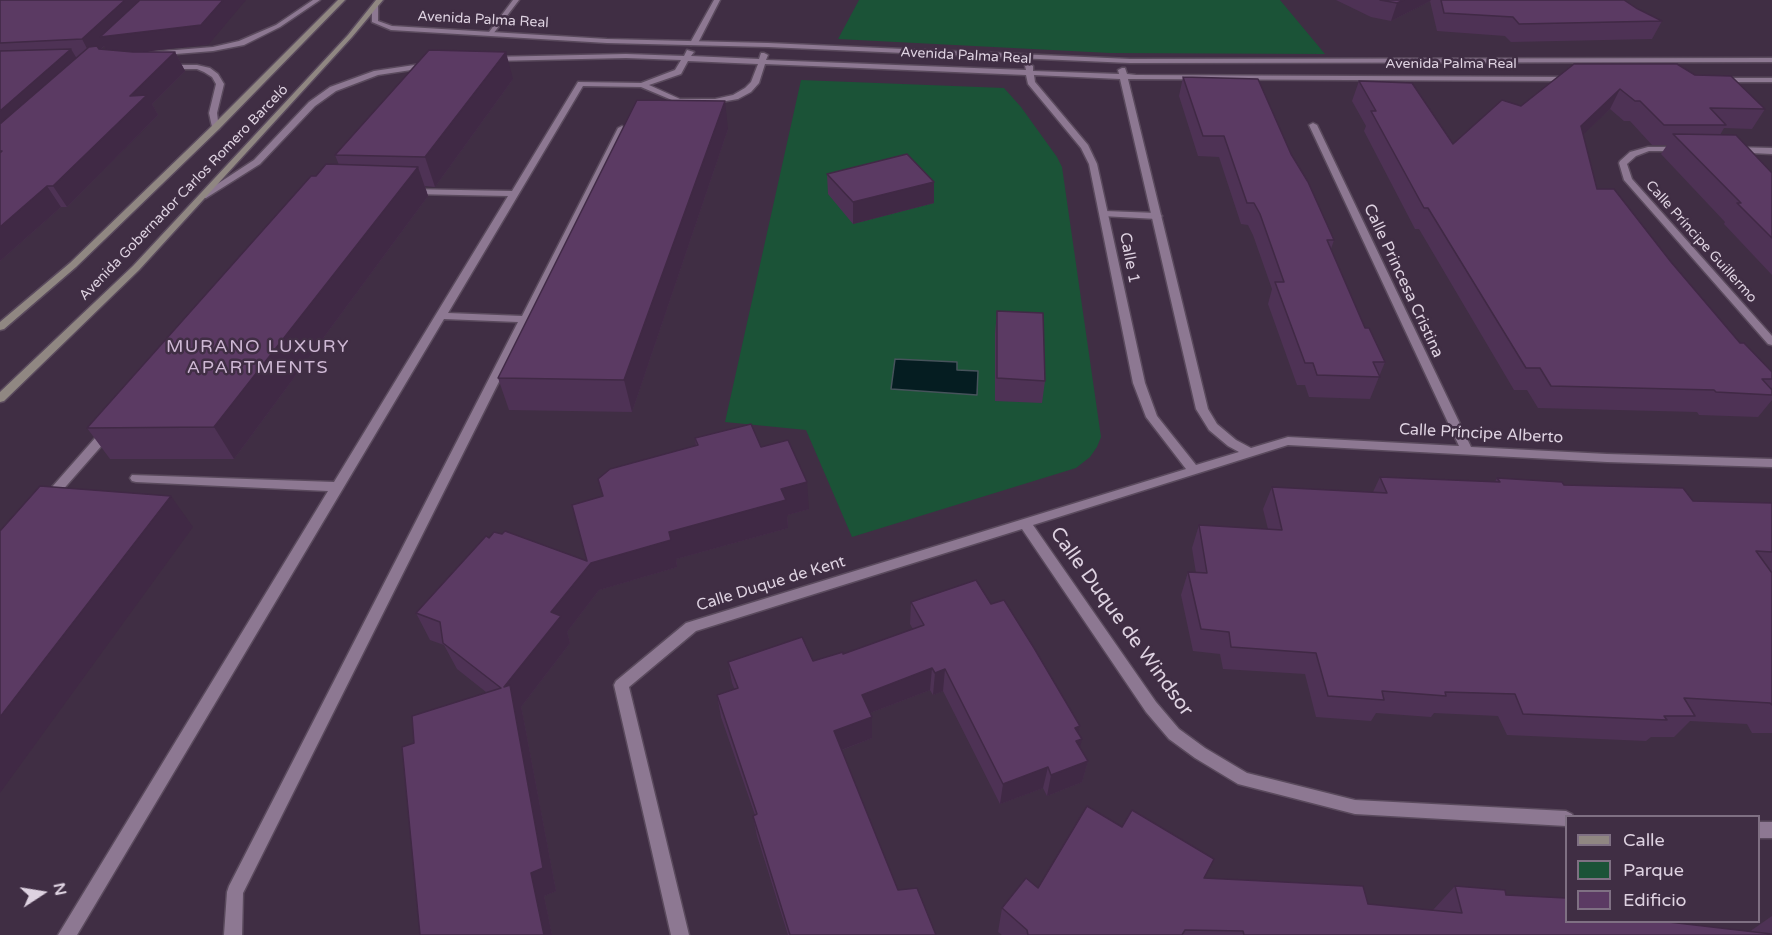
<!DOCTYPE html>
<meta charset="utf-8">
<style>
body{margin:0}
#map{position:relative;width:1772px;height:935px;overflow:hidden;background:#402e44;font-family:"Varela Round",sans-serif}
canvas{display:block}
.legend{position:absolute;left:1565px;top:815px;width:195px;height:108px;box-sizing:border-box;background:#402e44;border:2px solid #7f7083;margin:0;padding:8px 10px;list-style:none;font-size:18px;color:#ded2e1}
.legend li{display:flex;align-items:center;gap:12px;height:30px}
.legend b{width:30px;border:2px solid #7f7083}
.north{position:absolute;left:12px;top:863px;width:60px;height:60px;-webkit-text-stroke:4px #402e44;paint-order:stroke;rotate:78deg;font-size:16px;font-weight:700;line-height:24px;text-align:center;color:#ded2e1}
.north::after{content:'';display:block;margin:auto;width:21px;height:27px;background:#ded2e1;clip-path:polygon(50% 0,100% 100%,50% 72%,0 100%)}
</style>
<div id="map">
<canvas width="1772" height="935"></canvas>
<ul class="legend">
<li><b style="height:8px;background:#908782"></b>Calle</li>
<li><b style="height:16px;background:#1b5337"></b>Parque</li>
<li><b style="height:16px;background:#5b3a63"></b>Edificio</li>
</ul>
<div class="north">N</div>
</div>
<script>
const ctx = document.querySelector('canvas').getContext('2d');
ctx.lineJoin = 'round';
function paint(path, color) { ctx.fillStyle = color; ctx.fill(path, 'evenodd'); }
const toPath = rows => new Path2D(rows.map(r => 'M' + r).join(''));
function trace(path, color, width, dash) { ctx.strokeStyle = color; ctx.lineWidth = width; ctx.lineCap = dash ? 'butt' : 'round'; ctx.setLineDash(dash || []); ctx.stroke(path); }
function write(font, color, halo, rows, align = 'center') {
  ctx.font = font + ' "Varela Round",sans-serif'; ctx.lineWidth = 5; ctx.setLineDash([]); ctx.textBaseline = 'middle'; ctx.strokeStyle = halo; ctx.fillStyle = color; for (const [text, x, y, turn = 0] of rows) {
    ctx.save(); ctx.translate(x, y); ctx.rotate((+turn || 0) * Math.PI / 180); ctx.textAlign = isNaN(turn) ? turn : align; if (halo) ctx.strokeText(text, 0, 0); ctx.fillText(text, 0, 0); ctx.restore();
  }
}
paint(toPath([
 [859,0,1280,0,1325,54,1110,53,838,39],
 [801,80,1004,88,1021,107,1057,157,1062,167,1101,437,1097,447,1090,457,1076,468,852,537,806,430,725,422]
]), '#1b5337');
const water = toPath([
 [895,359,957,362,957,370,978,371,977,395,891,389,895,359]
]);
paint(water, '#051d21');
trace(water, '#46535b', 1.5);
const service = toPath([
 [513,0,519,0,493,34,489,34,489,32,513,0],
 [714,0,720,0,698,43,691,45,690,43,714,0],
 [1105,211,1157,213,1162,216,1157,219,1102,216,1102,212,1105,211]
]);
const minor = toPath([
 [313,0,320,0,280,27,244,45,213,51,151,56,147,54,151,52,213,47,239,41,276,25,313,0],
 [375,4,378,6,378,21,392,26,607,39,768,43,1130,59,1772,58,1772,62,1130,63,768,47,607,43,391,30,372,22,372,6,375,4],
 [687,50,694,52,691,56,759,59,761,53,764,53,768,55,766,60,1026,70,1025,66,1029,64,1033,66,1033,71,1119,74,1118,70,1122,68,1125,68,1127,74,1136,75,1573,77,1574,79,1570,81,1128,79,1208,409,1217,424,1236,440,1251,448,1288,437,1459,446,1309,125,1313,123,1317,125,1471,447,1607,454,1772,459,1772,467,1607,462,1288,445,1033,525,1156,702,1179,729,1205,748,1247,773,1355,800,1566,811,1572,814,1573,816,1566,816,1566,826,1355,814,1238,784,1195,758,1169,739,1146,712,1022,529,696,631,629,687,689,935,671,935,614,685,616,681,686,623,1186,469,1146,417,1133,383,1089,164,1081,148,1028,84,1026,75,765,64,759,83,751,92,738,99,715,103,679,103,641,87,583,86,448,313,522,316,618,128,622,126,626,128,243,893,242,935,224,935,227,892,229,886,518,322,444,319,77,935,58,935,328,491,136,482,132,481,130,478,132,475,334,482,508,196,411,194,407,191,408,189,512,191,578,82,641,83,675,70,681,60,626,58,493,61,489,59,490,57,626,54,684,56,687,50],
 [688,61,758,64,751,82,745,88,733,95,715,99,680,99,649,85,681,74,688,61],
 [1034,75,1120,79,1196,409,1209,430,1228,446,1239,452,1196,465,1157,416,1145,383,1097,164,1088,145,1035,82,1034,75],
 [428,63,431,63,431,67,378,75,336,91,315,106,260,164,206,198,200,198,199,196,254,160,309,102,330,87,374,71,428,63],
 [163,65,197,65,210,68,218,74,224,84,217,113,219,129,212,127,209,113,216,84,212,77,204,72,197,69,166,69,162,67,163,65],
 [1717,78,1772,78,1772,82,1717,82,1717,78],
 [1648,147,1681,147,1685,149,1681,151,1649,151,1636,156,1627,164,1632,179,1772,336,1772,345,1768,344,1624,180,1619,163,1620,161,1630,152,1648,147],
 [1734,147,1772,148,1772,154,1731,152,1731,148,1734,147],
 [107,428,113,432,111,435,53,501,45,501,43,498,45,495,103,429,107,428],
 [1758,822,1772,822,1772,838,1758,838,1758,822]
]);
const secondary = toPath([
 [338,0,345,0,219,129,76,267,4,329,0,330,0,322,70,263,213,125,338,0],
 [376,0,383,0,352,37,139,270,4,401,0,402,0,392,133,266,348,35,376,0]
]);
trace(service, '#5a4a5d', 3);
trace(minor, '#5a4a5d', 3);
trace(secondary, '#5a4a5d', 3);
paint(service, '#8d7892');
paint(minor, '#8d7892');
paint(secondary, '#908782');
paint(toPath([
 [0,0,209,44,138,52,175,52,185,71,152,104,158,115,67,207,61,207,0,261],
 [104,46,107,50,101,50],
 [1336,0,1624,0,1636,8,1662,21,1652,39,1511,42,1505,36,1437,31,1430,1,1391,21,1371,17],
 [1695,75,1765,109,1752,129,1724,128,1720,135,1772,173,1772,275,1724,224,1725,222,1661,154,1667,145,1652,145,1630,121,1624,121,1610,109,1583,134,1597,189,1671,262,1740,343,1772,372,1772,387,1771,389,1772,390,1772,400,1758,417,1699,415,1697,412,1538,408,1527,390,1514,390,1419,229,1415,229,1364,131,1366,126,1352,101,1359,81,1453,144,1521,106],
 [1183,77,1291,154,1334,240,1331,249,1365,328,1385,362,1370,399,1309,397,1305,385,1297,385,1268,304,1272,289,1253,235,1248,225,1241,224,1219,157,1198,156,1179,96],
 [513,79,435,187,425,186,428,196,234,459,110,459,87,428,316,176,339,165,335,155],
 [728,129,632,412,509,410,498,378],
 [827,174,934,182,934,203,853,224,828,194],
 [997,311,1045,381,1042,403,995,401,995,333],
 [695,438,761,447,809,509,787,515,788,528,676,559,677,567,599,590,567,632,570,643,521,707,522,711,556,891,544,896,552,935,420,935,414,743,486,692,457,669,444,645,430,640,416,613,489,538,587,561,602,496,696,446],
 [1380,477,1495,482,1497,478,1693,501,1772,503,1772,733,1752,733,1747,724,1690,721,1674,737,1651,737,1646,741,1507,735,1498,716,1434,713,1431,717,1376,713,1371,721,1316,717,1305,674,1223,669,1220,654,1193,651,1181,595,1188,572,1196,573,1192,548,1199,525,1268,529,1263,509,1272,487,1373,492],
 [911,602,991,604,1080,726,1078,733,1080,748,1088,761,1082,782,1047,796,1043,788,1000,804,943,691,933,695,930,690,870,713,872,717,872,738,842,750,898,890,936,935,788,935,757,836,753,816,755,815,721,717,717,695,735,690,732,683,728,662,813,661,843,654,913,629,910,624],
 [1204,878,1368,904,1433,910,1455,886,1660,922,1749,932,1772,916,1772,935,1002,935,998,932,1002,908,1038,888]
]), '#4e3255');
paint(toPath([
 [125,0,246,0,209,44,110,56,104,46,92,58,82,39],
 [1404,0,1431,0,1430,1,1391,21,1397,3],
 [71,49,82,67,0,143,0,111],
 [175,52,185,71,152,104,158,115,67,207,53,186,130,96],
 [506,52,513,79,435,187,425,157],
 [1620,89,1610,109,1571,146,1581,126],
 [725,101,728,129,632,412,624,380],
 [418,167,428,196,234,459,214,427],
 [934,182,934,203,853,224,853,202],
 [47,186,61,207,0,261,0,227],
 [807,482,809,509,787,515,788,528,676,559,677,567,599,590,567,632,570,643,521,707,522,711,556,891,544,896,552,935,544,935,531,873,504,687,551,612,591,563,669,532,781,489],
 [171,496,193,527,0,793,0,717],
 [932,668,930,690,862,716,862,695],
 [945,669,943,691,933,695,935,673],
 [872,717,872,738,836,752,834,731],
 [1080,726,1077,741,1082,739,1077,760,1075,728],
 [1088,761,1082,782,1047,796,1051,775],
 [1048,767,1043,788,1000,804,1003,784]
]), '#402945');
const building = toPath([
 [0,0,125,0,82,39,0,43,0,0],
 [140,0,223,0,201,25,100,37,140,0],
 [1380,0,1404,0,1397,3,1380,0],
 [1441,0,1624,0,1636,8,1662,21,1519,24,1513,17,1444,13,1441,0],
 [97,46,99,49,133,52,175,52,130,96,147,95,53,186,47,186,0,227,0,153,2,151,0,151,0,124,89,47,97,46],
 [71,49,0,111,0,51,71,49],
 [429,50,506,52,425,157,335,155,429,50],
 [1574,64,1677,64,1695,75,1731,76,1765,109,1710,108,1726,125,1664,125,1640,101,1635,101,1620,89,1581,126,1597,189,1614,189,1671,262,1740,343,1744,343,1772,372,1772,379,1762,379,1772,390,1772,395,1716,392,1714,390,1551,386,1540,368,1526,368,1428,208,1424,208,1371,111,1376,111,1359,81,1412,83,1453,144,1502,100,1521,106,1574,64],
 [1183,77,1258,79,1291,154,1308,182,1334,240,1327,240,1365,328,1369,328,1385,362,1373,362,1380,377,1317,375,1313,363,1305,363,1275,282,1284,282,1260,214,1254,203,1247,203,1224,136,1203,136,1183,77],
 [637,100,725,101,624,380,498,378,637,100],
 [1673,134,1736,135,1772,173,1772,238,1737,203,1741,203,1673,134],
 [907,154,934,182,853,202,827,174,907,154],
 [326,164,418,167,214,427,87,428,311,176,316,176,326,164],
 [997,311,1043,313,1045,381,997,378,997,311],
 [751,424,761,447,788,440,807,482,781,489,786,500,669,532,671,540,591,563,551,612,561,616,504,687,510,685,543,868,531,873,544,935,420,935,402,747,414,743,412,716,501,688,443,643,440,622,416,613,486,536,489,538,494,532,502,534,505,531,587,561,572,505,603,496,598,479,610,469,698,445,695,438,751,424],
 [1380,477,1500,482,1497,478,1562,482,1564,485,1683,488,1693,501,1772,503,1772,552,1756,551,1772,573,1772,705,1770,703,1684,698,1695,716,1664,716,1667,720,1523,714,1515,694,1445,692,1446,696,1382,691,1384,700,1328,696,1316,653,1231,647,1229,632,1201,629,1188,572,1207,573,1199,525,1282,530,1272,487,1387,493,1380,477],
 [40,486,171,496,0,717,0,531,40,486],
 [976,580,991,604,1004,600,1034,648,1080,726,1075,728,1082,739,1076,741,1088,761,1051,775,1048,767,1003,784,945,669,935,673,932,668,862,695,872,717,834,731,898,890,917,888,936,935,790,935,753,816,757,814,717,695,738,688,728,662,802,637,813,661,843,652,843,654,924,625,911,602,976,580],
 [1087,806,1122,827,1132,810,1214,859,1204,878,1363,886,1368,904,1462,913,1455,886,1505,890,1506,895,1566,898,1566,921,1660,921,1772,934,1772,935,1244,935,1243,931,1185,930,1182,935,1028,935,1027,930,1002,908,1026,878,1038,888,1087,806]
]);
paint(building, '#5b3a63');
trace(building, '#402945', 1.5);
write('14px', '#ded2e1', '#402e44', [
 ["Avenida Palma Real",483,20,3],
 ["Avenida Palma Real",966,56,3],
 ["Avenida Palma Real",1451,64],
 ["Avenida Gobernador Carlos Romero Barceló",184,193,-46],
 ["Calle Príncipe Guillermo",1701,242,48]
]);
write('16px', '#ded2e1', '#402e44', [
 ["Calle 1",1129,258,79],
 ["Calle Princesa Cristina",1403,281,65],
 ["Calle Príncipe Alberto",1481,434,3],
 ["Calle Duque de Kent",771,584,-17]
]);
ctx.letterSpacing = '1.5px';
write('18px', '#ceb8d4', '#402e44', [
 ["MURANO LUXURY",258,347],
 ["APARTMENTS",258,368]
]);
ctx.letterSpacing = '0px';
write('20px', '#ded2e1', '#402e44', [
 ["Calle Duque de Windsor",1121,622,54]
]);
</script>
